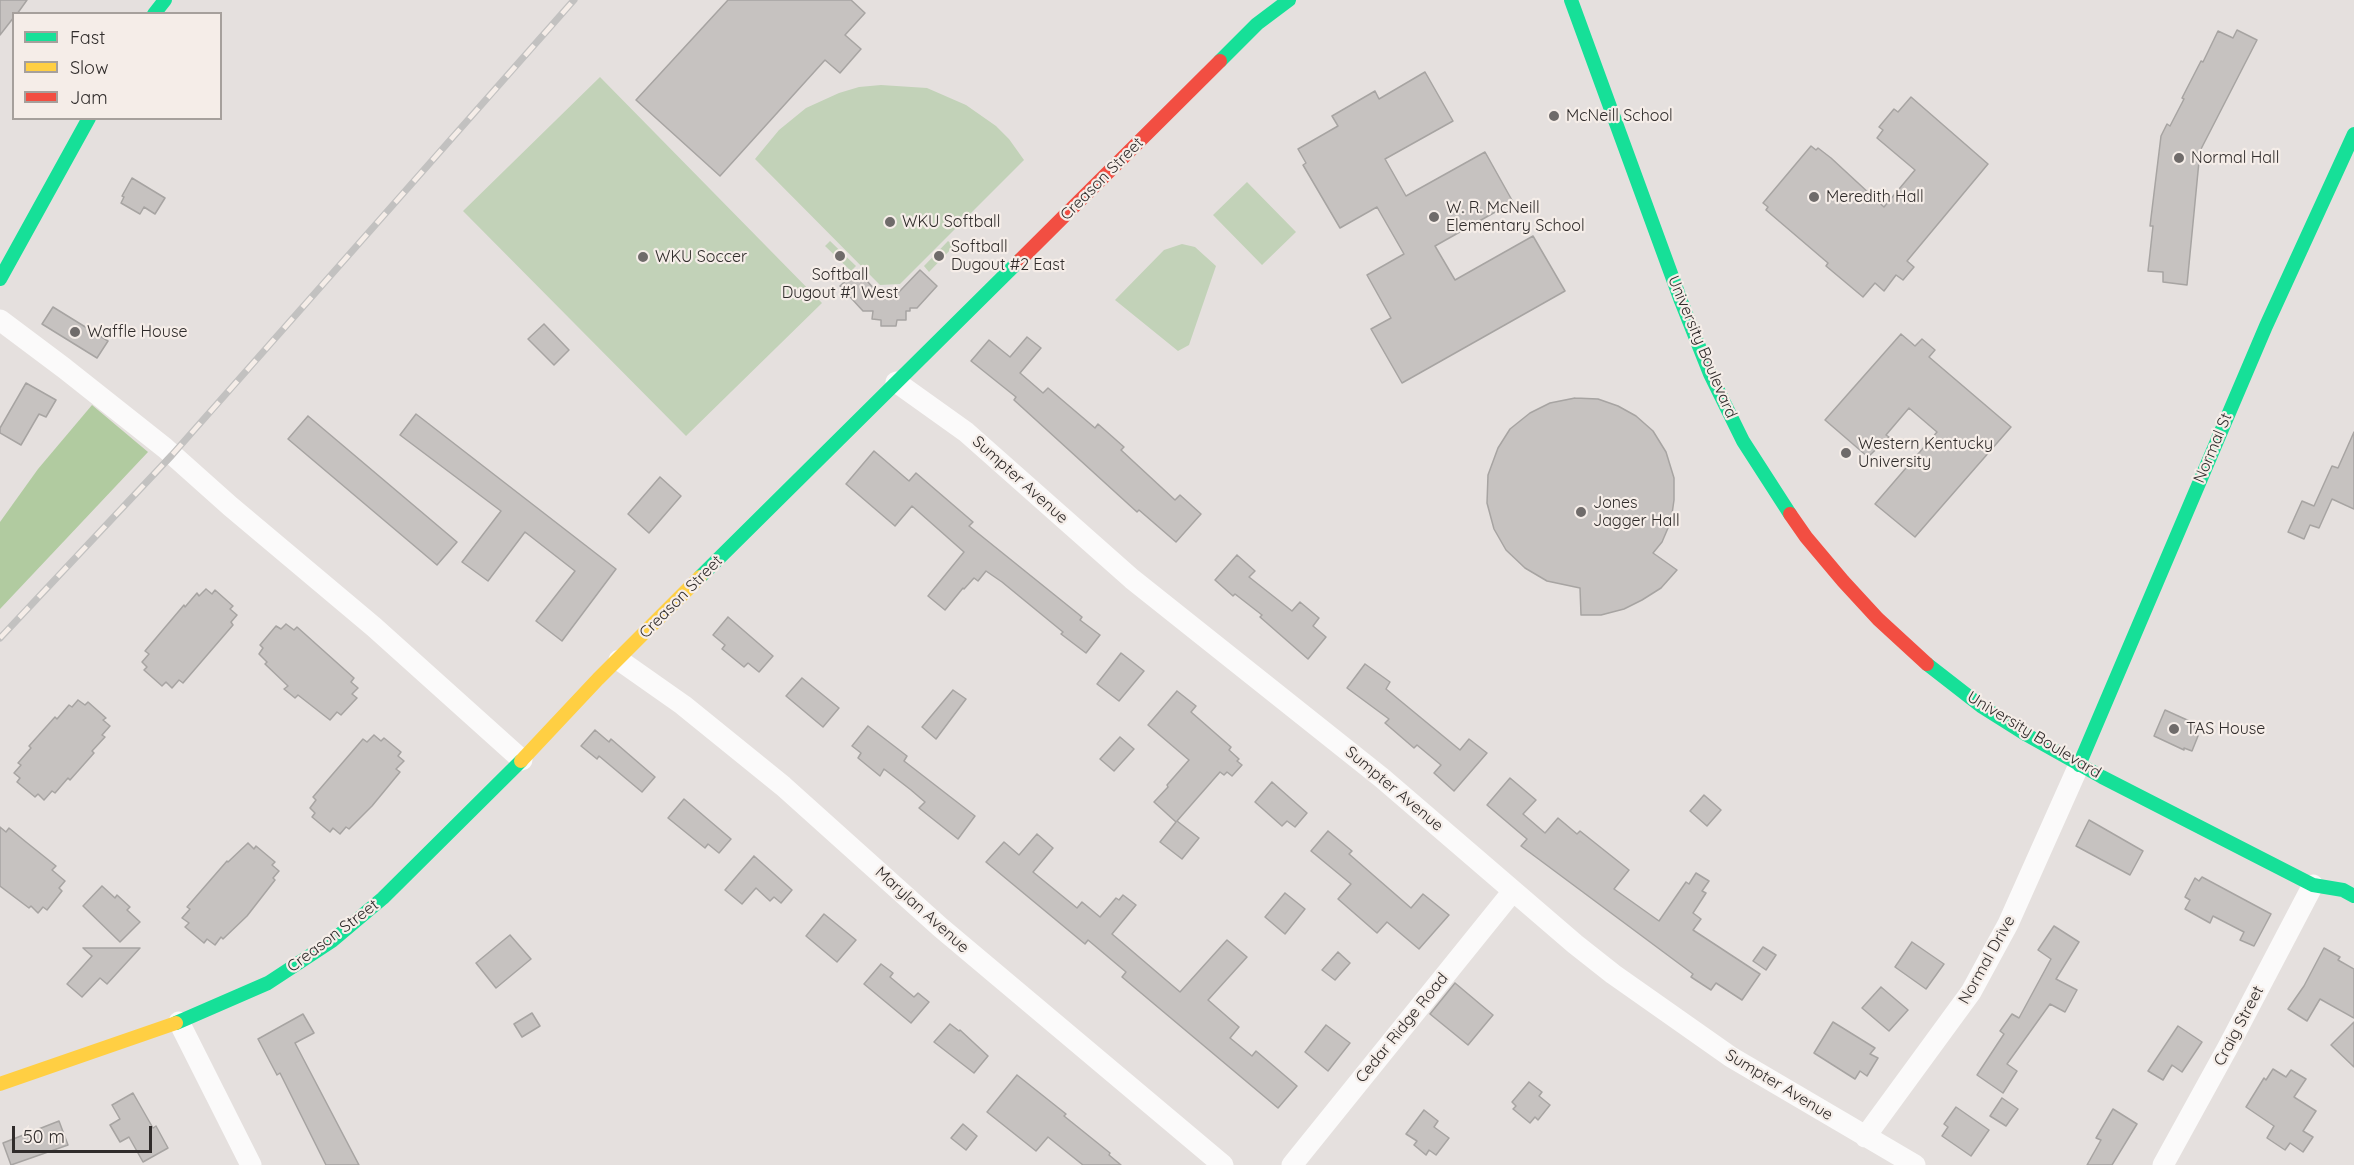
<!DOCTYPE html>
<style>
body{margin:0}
#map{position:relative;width:2354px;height:1165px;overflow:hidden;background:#e5e0de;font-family:Quicksand,sans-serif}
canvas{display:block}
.legend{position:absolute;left:12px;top:12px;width:210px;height:108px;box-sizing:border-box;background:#f5ede8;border:2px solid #a6a09c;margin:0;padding:8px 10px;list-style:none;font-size:18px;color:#302c2b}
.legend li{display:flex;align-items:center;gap:12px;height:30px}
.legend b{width:30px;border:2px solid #a6a09c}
.scale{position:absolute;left:12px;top:1126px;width:140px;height:27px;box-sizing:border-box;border:3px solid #302c2b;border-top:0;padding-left:8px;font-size:18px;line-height:21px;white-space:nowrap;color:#302c2b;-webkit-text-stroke:4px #f5ede8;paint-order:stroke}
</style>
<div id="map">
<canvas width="2354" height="1165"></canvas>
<ul class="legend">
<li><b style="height:8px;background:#16e098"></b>Fast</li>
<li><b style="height:8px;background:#ffcf43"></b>Slow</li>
<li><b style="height:8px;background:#f24e42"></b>Jam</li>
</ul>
<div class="scale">50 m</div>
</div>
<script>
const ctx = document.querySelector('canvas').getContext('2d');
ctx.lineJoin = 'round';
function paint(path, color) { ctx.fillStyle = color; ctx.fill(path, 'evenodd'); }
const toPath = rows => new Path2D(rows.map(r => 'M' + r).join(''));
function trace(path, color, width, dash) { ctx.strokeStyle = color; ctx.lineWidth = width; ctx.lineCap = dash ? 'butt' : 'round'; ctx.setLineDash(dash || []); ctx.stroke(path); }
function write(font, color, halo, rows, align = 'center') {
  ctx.font = font + ' Quicksand,sans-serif'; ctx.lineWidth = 4.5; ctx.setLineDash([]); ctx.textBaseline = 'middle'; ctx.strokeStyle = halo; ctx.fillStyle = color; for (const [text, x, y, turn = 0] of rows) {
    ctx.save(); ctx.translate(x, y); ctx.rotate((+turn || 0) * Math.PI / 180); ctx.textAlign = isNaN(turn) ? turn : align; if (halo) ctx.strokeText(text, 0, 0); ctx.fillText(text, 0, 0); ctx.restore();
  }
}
paint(toPath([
 [600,77,822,303,686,436,463,211],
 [881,85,927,88,966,105,996,126,1009,139,1024,160,900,284,880,285,755,159,779,130,806,108,839,93,859,87],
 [1247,182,1296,232,1262,265,1213,215],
 [830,241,856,266,851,271,825,246],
 [948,241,954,246,929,272,924,266],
 [1182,244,1195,247,1216,266,1189,345,1178,351,1115,300,1164,250]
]), '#c2d2b8');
paint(toPath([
 [92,405,148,452,0,609,0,522,38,469]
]), '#b1cba0');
const building = toPath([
 [0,0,27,0,17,14,14,14,14,17,0,35,0,0],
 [728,0,851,0,865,13,845,35,861,49,840,73,825,60,720,176,636,100,728,0],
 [2237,30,2257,40,2200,151,2187,285,2163,282,2163,272,2148,271,2153,226,2150,226,2161,136,2167,124,2170,126,2184,99,2182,98,2201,61,2203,62,2218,31,2233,38,2237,30],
 [1425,72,1453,121,1385,159,1406,196,1485,152,1513,202,1435,246,1455,280,1533,236,1565,291,1402,383,1371,329,1391,318,1367,275,1404,254,1377,207,1340,228,1303,165,1306,163,1298,149,1338,126,1332,116,1375,91,1379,99,1425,72],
 [1911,97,1988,164,1907,261,1914,267,1903,280,1896,275,1884,291,1875,283,1863,297,1826,266,1828,263,1766,210,1768,207,1763,203,1811,146,1816,150,1818,148,1831,158,1884,207,1915,170,1877,138,1883,130,1879,127,1894,109,1898,112,1911,97],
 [132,178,165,198,155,214,144,207,140,214,121,203,124,197,122,196,132,178],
 [857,270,877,292,899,292,920,270,937,286,917,308,910,308,910,311,906,311,906,320,897,320,896,326,881,326,881,320,872,319,873,311,863,311,840,286,857,270],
 [53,307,108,341,97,358,42,324,53,307],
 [544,324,569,350,554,365,528,339,544,324],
 [1901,334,1915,346,1922,339,1935,350,1929,357,2011,427,1915,537,1875,504,1937,432,1909,408,1886,435,1889,437,1868,457,1825,420,1901,334],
 [1027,337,1041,348,1020,373,1043,393,1048,388,1095,428,1098,424,1124,447,1121,450,1175,500,1180,495,1201,514,1176,542,1139,510,1137,512,1014,400,1016,397,971,361,989,340,1010,357,1027,337],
 [26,383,56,400,46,417,39,414,21,445,0,433,0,428,26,383],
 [1575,398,1598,399,1618,406,1636,416,1653,431,1666,452,1674,478,1674,500,1671,521,1662,542,1653,553,1677,570,1661,588,1642,600,1624,609,1601,615,1581,615,1580,588,1547,581,1525,568,1506,550,1494,529,1487,503,1488,475,1498,448,1510,429,1530,413,1550,403,1575,398],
 [416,414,616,569,562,641,536,621,575,571,525,532,488,581,462,562,501,511,400,435,416,414],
 [308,416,457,542,437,565,288,439,308,416],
 [2354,432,2354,509,2332,499,2319,528,2310,525,2304,539,2288,532,2302,501,2314,506,2332,466,2338,468,2354,432],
 [874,451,909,481,916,473,973,522,969,526,1082,617,1080,620,1100,635,1086,653,1061,634,1063,632,1002,582,986,571,978,581,974,578,964,589,963,588,945,610,928,596,964,552,912,506,895,526,846,484,874,451],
 [660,477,681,496,649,533,628,514,660,477],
 [1237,555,1255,571,1249,577,1292,611,1300,602,1319,618,1313,626,1326,637,1308,659,1260,617,1262,615,1235,594,1233,596,1215,580,1237,555],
 [206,589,212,594,215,590,233,606,230,609,237,615,231,622,233,625,183,683,179,680,172,688,166,682,162,686,144,670,147,667,142,662,149,654,145,651,184,605,185,607,197,593,199,596,206,589],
 [728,617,773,656,759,672,748,663,744,667,722,649,725,645,713,635,728,617],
 [286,624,294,630,297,627,354,678,351,682,358,688,352,694,357,698,341,715,337,712,330,720,298,695,295,698,284,689,288,686,265,664,267,662,259,654,263,648,260,645,276,626,281,629,286,624],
 [1121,653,1144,671,1119,701,1097,684,1121,653],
 [1365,664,1390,682,1386,689,1460,750,1469,739,1487,753,1454,791,1434,773,1441,765,1417,745,1414,748,1385,723,1389,719,1347,688,1365,664],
 [802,678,839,708,823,727,786,696,802,678],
 [953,690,966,699,936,739,922,727,953,690],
 [1177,691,1196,706,1191,712,1231,747,1229,750,1239,759,1237,761,1242,765,1232,776,1227,772,1224,775,1220,772,1177,821,1199,838,1182,859,1160,842,1176,822,1154,802,1168,787,1167,785,1189,760,1148,725,1177,691],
 [78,700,85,705,88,702,106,718,103,720,110,726,102,735,105,737,92,751,94,753,70,780,68,778,55,793,52,791,44,800,38,794,35,797,17,782,20,778,14,773,21,765,18,763,31,748,29,746,55,717,57,719,69,705,72,707,78,700],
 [2165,710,2196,724,2191,733,2198,736,2192,751,2184,748,2184,750,2154,736,2165,710],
 [868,726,907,756,904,761,975,816,958,839,919,808,925,802,911,790,884,769,880,776,858,758,861,753,852,746,868,726],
 [595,730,609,742,611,739,655,777,642,792,599,756,597,759,581,746,595,730],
 [374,735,381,741,384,738,401,752,398,756,404,761,396,769,400,772,372,806,349,829,346,827,340,834,333,828,330,832,312,817,315,813,310,808,316,800,313,797,363,739,367,742,374,735],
 [1120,737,1134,749,1114,771,1100,759,1120,737],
 [1510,778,1536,800,1523,814,1545,833,1558,818,1577,834,1580,831,1629,870,1614,889,1659,921,1686,882,1689,884,1696,873,1709,881,1702,891,1706,893,1693,913,1701,919,1693,930,1760,974,1742,1000,1716,983,1711,990,1691,977,1693,974,1521,846,1527,839,1487,805,1510,778],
 [1272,782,1307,813,1295,827,1287,821,1282,826,1255,802,1272,782],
 [1704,795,1721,810,1707,826,1690,811,1704,795],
 [684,799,731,839,719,853,708,844,705,848,668,818,684,799],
 [2089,820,2143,851,2130,875,2076,846,2089,820],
 [0,827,6,832,9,828,26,842,56,866,52,870,65,881,59,888,62,891,47,910,43,907,38,913,31,906,29,908,0,886,0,827],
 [1328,831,1352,851,1349,854,1411,908,1423,894,1449,915,1419,949,1387,922,1377,933,1338,899,1351,884,1311,851,1328,831],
 [1037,834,1053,848,1033,872,1077,908,1082,902,1100,917,1116,898,1119,900,1123,895,1136,905,1112,934,1180,992,1227,940,1247,957,1208,1000,1239,1027,1230,1038,1252,1056,1256,1051,1297,1086,1278,1108,1122,977,1126,972,1088,940,1085,944,986,862,1004,842,1019,855,1037,834],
 [248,843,254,849,256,846,275,862,272,865,279,871,273,878,275,880,247,916,223,939,221,937,215,945,207,939,204,943,185,927,189,923,182,918,190,909,187,907,227,861,228,862,248,843],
 [754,856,792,890,781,903,774,897,770,901,756,888,742,904,725,890,754,856],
 [2202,877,2271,914,2254,946,2240,940,2244,932,2213,916,2210,923,2185,909,2190,900,2185,897,2195,878,2199,881,2202,877],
 [102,886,115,898,117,895,130,907,127,910,140,922,120,942,83,906,102,886],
 [1285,893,1305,909,1285,934,1265,917,1285,893],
 [824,914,856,940,837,962,806,936,824,914],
 [2054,926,2079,942,2056,979,2077,990,2065,1012,2050,1004,2007,1064,2017,1071,2003,1093,1977,1075,2004,1034,2000,1031,2012,1014,2019,1018,2051,959,2038,950,2054,926],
 [510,935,531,959,496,988,476,963,510,935],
 [1912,942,1944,964,1926,989,1895,967,1912,942],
 [1763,947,1776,955,1766,970,1753,961,1763,947],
 [83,948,140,948,107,984,100,978,82,997,67,984,92,956,83,948],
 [2324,948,2340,957,2338,960,2354,969,2354,1018,2320,999,2307,1021,2288,1009,2304,986,2324,948],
 [1338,952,1350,963,1335,980,1322,970,1338,952],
 [881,964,893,973,890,977,914,997,918,993,929,1002,911,1023,864,984,881,964],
 [1455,983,1493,1015,1468,1045,1430,1014,1455,983],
 [1881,987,1908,1010,1889,1031,1862,1008,1881,987],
 [532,1013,540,1026,522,1037,514,1024,532,1013],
 [303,1014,314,1033,295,1043,359,1165,326,1165,280,1073,277,1075,258,1039,303,1014],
 [1833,1022,1875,1048,1870,1054,1878,1058,1867,1076,1860,1071,1855,1079,1814,1053,1833,1022],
 [2354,1022,2354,1067,2331,1045,2354,1022],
 [950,1024,959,1031,960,1030,988,1056,974,1073,934,1042,950,1024],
 [1326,1025,1350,1043,1328,1071,1305,1052,1326,1025],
 [2178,1026,2202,1042,2182,1072,2172,1065,2163,1080,2148,1071,2178,1026],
 [2273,1069,2286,1077,2291,1070,2306,1079,2294,1097,2316,1111,2303,1131,2313,1137,2303,1152,2290,1143,2285,1150,2267,1138,2274,1126,2246,1107,2264,1078,2266,1080,2273,1069],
 [1017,1075,1066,1114,1064,1116,1110,1153,1109,1155,1121,1165,1083,1165,1048,1137,1036,1151,987,1112,1017,1075],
 [1529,1082,1542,1092,1539,1096,1550,1105,1538,1120,1535,1117,1530,1123,1513,1109,1516,1106,1512,1102,1529,1082],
 [133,1093,153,1128,156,1126,168,1148,143,1162,129,1137,120,1142,110,1125,120,1119,112,1105,133,1093],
 [2002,1098,2018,1109,2006,1126,1990,1116,2002,1098],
 [1956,1107,1989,1130,1971,1156,1942,1136,1948,1127,1944,1124,1956,1107],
 [2113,1109,2137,1124,2112,1165,2087,1165,2101,1140,2096,1138,2113,1109],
 [1424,1110,1438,1121,1434,1127,1449,1138,1436,1155,1429,1150,1426,1155,1414,1145,1417,1141,1406,1134,1424,1110],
 [59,1121,68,1145,11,1165,3,1143,59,1121],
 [963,1124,977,1136,966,1150,951,1138,963,1124]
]);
paint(building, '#c6c2c0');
trace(building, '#a7a4a2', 1.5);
trace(toPath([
 [0,320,64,368,165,448,230,506,374,627,522,760],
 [896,382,966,432,1132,579,1382,778,1575,944,1613,974,1731,1057,1915,1165],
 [619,660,683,705,783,786,940,927,1223,1165],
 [179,1022,251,1165],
 [1865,1137,1971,992,2008,924,2079,765],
 [1292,1165,1513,891],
 [2163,1165,2228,1047,2313,885]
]), '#fbfafa', 21);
trace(toPath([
 [1571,0,1681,301,1710,374,1743,441,1790,514],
 [154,14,165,0],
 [1220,61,1257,24,1289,0],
 [0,279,89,118],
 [700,577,1020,260],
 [1927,664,1981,706,2027,735,2102,777,2313,885,2343,890,2354,896],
 [2079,765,2266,326,2354,134],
 [176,1023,268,983,332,941,383,898,521,761]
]), '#16e098', 14);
trace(toPath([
 [521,761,598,679,700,577],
 [0,1084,176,1023]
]), '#ffcf43', 14);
trace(toPath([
 [1020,260,1220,61],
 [1790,514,1806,537,1843,581,1878,619,1927,664]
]), '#f24e42', 14);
const rail = toPath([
 [0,638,172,455,574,0]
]);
trace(rail, '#c2c1c0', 7);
trace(rail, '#f5ede8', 4.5, [14]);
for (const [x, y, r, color] of [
 [1554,116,6,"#6f6b6a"],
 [2179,158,6,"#6f6b6a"],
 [1814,197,6,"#6f6b6a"],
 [1434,217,6,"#6f6b6a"],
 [890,222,6,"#6f6b6a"],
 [840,256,6,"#6f6b6a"],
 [939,256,6,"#6f6b6a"],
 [643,257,6,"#6f6b6a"],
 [75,332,6,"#6f6b6a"],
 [1846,453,6,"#6f6b6a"],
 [1581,512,6,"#6f6b6a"],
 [2174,729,6,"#6f6b6a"]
]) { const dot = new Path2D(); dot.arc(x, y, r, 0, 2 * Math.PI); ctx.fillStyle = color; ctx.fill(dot); trace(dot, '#f5ede8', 2); }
write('16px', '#302c2b', '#f5ede8', [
 ["McNeill School",1566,116],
 ["Normal Hall",2191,158],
 ["Meredith Hall",1826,197],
 ["W. R. McNeill",1446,208],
 ["Elementary School",1446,226],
 ["WKU Softball",902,222],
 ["Softball",951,247],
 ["Dugout #2 East",951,265],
 ["WKU Soccer",655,257],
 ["Softball",840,275,"center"],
 ["Dugout #1 West",840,293,"center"],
 ["Waffle House",87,332],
 ["Western Kentucky",1858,444],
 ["University",1858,462],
 ["Jones",1593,503],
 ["Jagger Hall",1593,521],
 ["TAS House",2186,729]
], 'left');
write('16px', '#302c2b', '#f5ede8', [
 ["Creason Street",1102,179,-45],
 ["University Boulevard",1702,347,67],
 ["Normal St",2213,448,-67],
 ["Sumpter Avenue",1020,480,42],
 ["Creason Street",681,597,-45],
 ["University Boulevard",2034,735,31],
 ["Sumpter Avenue",1394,789,40],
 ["Marylan Avenue",922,910,42],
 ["Creason Street",333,936,-37],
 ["Normal Drive",1987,960,-61],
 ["Craig Street",2239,1026,-62],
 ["Cedar Ridge Road",1402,1028,-51],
 ["Sumpter Avenue",1779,1085,31]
]);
</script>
